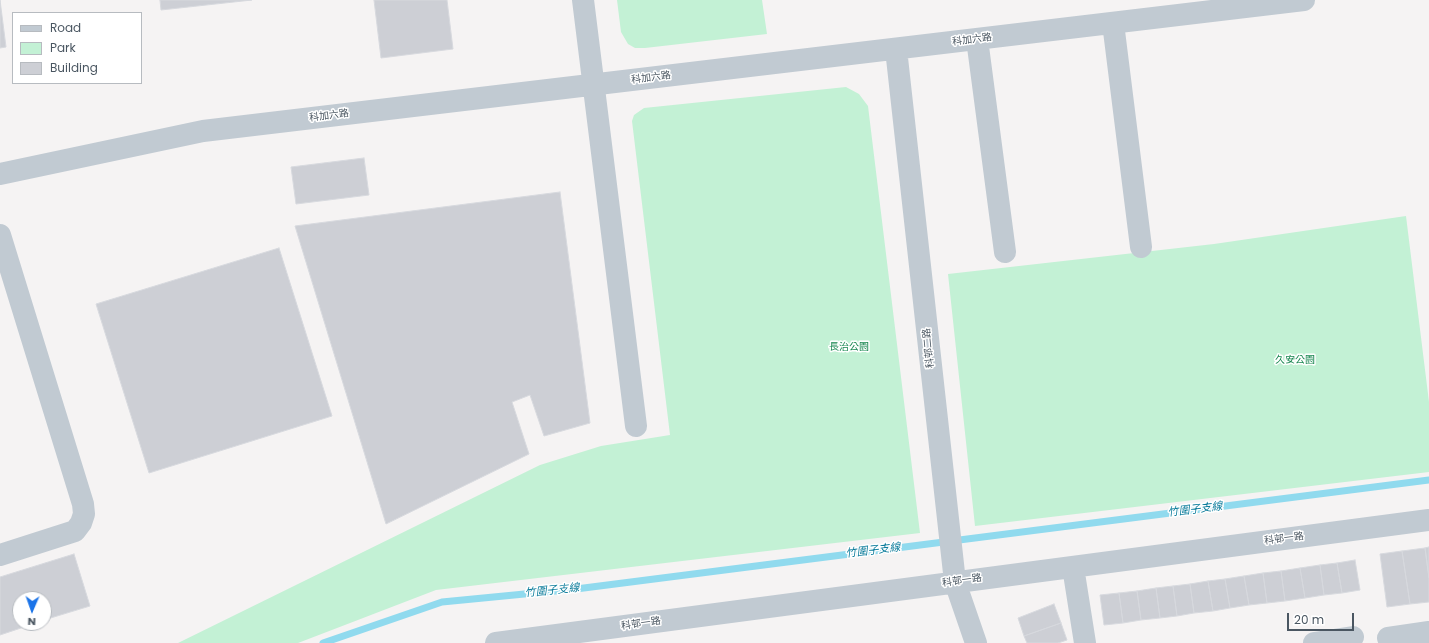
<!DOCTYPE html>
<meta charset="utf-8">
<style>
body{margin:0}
#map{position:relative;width:1429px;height:643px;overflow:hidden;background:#f5f3f3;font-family:Poppins,sans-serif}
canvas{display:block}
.legend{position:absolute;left:12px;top:12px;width:130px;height:72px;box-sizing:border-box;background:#fff;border:1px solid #b7bbc0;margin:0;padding:5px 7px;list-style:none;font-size:12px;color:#4a5661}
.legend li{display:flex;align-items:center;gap:8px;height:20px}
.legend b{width:20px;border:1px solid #b7bbc0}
.north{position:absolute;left:12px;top:591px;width:40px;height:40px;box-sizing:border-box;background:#fff;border:1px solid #b7bbc0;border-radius:50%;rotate:182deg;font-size:11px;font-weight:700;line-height:16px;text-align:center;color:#4a5661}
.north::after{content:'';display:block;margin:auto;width:14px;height:18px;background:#1a73e8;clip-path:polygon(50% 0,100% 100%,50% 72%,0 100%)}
.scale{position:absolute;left:1287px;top:613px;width:67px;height:18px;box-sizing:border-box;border:2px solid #4a5661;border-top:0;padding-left:5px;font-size:12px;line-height:14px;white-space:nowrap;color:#4a5661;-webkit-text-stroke:3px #fff;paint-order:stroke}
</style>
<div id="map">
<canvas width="1429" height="643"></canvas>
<ul class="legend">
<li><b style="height:5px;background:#c1cad2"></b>Road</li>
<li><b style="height:11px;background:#c3f1d5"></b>Park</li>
<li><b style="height:11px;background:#cdcfd5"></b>Building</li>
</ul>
<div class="north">N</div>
<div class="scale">20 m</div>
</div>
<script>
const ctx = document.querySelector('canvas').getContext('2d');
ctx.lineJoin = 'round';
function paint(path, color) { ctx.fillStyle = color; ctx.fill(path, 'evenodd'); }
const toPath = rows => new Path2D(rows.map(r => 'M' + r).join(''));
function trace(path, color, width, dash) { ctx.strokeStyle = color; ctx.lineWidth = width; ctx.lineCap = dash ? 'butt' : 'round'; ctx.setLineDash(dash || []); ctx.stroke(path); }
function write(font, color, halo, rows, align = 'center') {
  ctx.font = font + ' Poppins,"Noto Sans TC",sans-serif'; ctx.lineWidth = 3; ctx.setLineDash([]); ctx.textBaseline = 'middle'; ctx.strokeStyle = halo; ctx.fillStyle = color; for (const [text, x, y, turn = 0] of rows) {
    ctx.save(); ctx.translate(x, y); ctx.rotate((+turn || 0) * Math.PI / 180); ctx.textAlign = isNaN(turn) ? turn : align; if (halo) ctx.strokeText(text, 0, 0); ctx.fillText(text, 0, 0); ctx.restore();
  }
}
paint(toPath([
 [617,0,762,0,767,34,645,48,635,48,628,44,621,32],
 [846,87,859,94,868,106,920,533,436,590,298,643,178,643,540,465,601,446,670,435,632,121,634,115,644,108],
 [1406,216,1429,402,1429,472,975,526,948,274,1214,244]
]), '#c3f1d5');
trace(toPath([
 [323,643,442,602,576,589,1429,480]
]), '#90daee', 7);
const building = toPath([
 [0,0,6,47,0,48,0,0],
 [160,0,252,0,161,10,160,0],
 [374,0,447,0,453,49,381,58,374,0],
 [364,158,369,195,296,204,291,167,364,158],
 [560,192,590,423,544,436,530,395,512,402,529,454,386,524,295,226,560,192],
 [279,248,332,416,149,473,96,304,279,248],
 [1429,547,1429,578,1425,548,1429,547],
 [1425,548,1429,578,1429,602,1410,604,1402,551,1425,548],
 [1402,551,1410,604,1387,607,1380,554,1402,551],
 [74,554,90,606,44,620,44,599,20,599,20,623,36,623,0,635,0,577,74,554],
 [1355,560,1360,590,1342,593,1337,563,1355,560],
 [1337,563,1342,593,1324,595,1320,565,1337,563],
 [1320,565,1324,595,1305,598,1300,568,1320,565],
 [1300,568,1305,598,1285,601,1281,571,1300,568],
 [1281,571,1285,601,1267,603,1263,573,1281,571],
 [1263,573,1267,603,1249,605,1244,576,1263,573],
 [1244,576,1249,605,1230,608,1225,579,1244,576],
 [1225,579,1230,608,1213,611,1208,581,1225,579],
 [1208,581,1213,611,1194,613,1190,584,1208,581],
 [1190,584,1194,613,1177,616,1173,586,1190,584],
 [1173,586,1177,616,1160,618,1156,588,1173,586],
 [1156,588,1160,618,1141,620,1137,591,1156,588],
 [1137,591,1141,620,1123,623,1119,593,1137,591],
 [1119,593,1123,623,1104,625,1100,595,1119,593],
 [1054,604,1061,623,1024,636,1018,618,1054,604],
 [1061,623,1067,640,1058,643,1027,643,1024,636,1061,623]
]);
paint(building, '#cdcfd5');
trace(building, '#d7d9de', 1);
trace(toPath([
 [583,0,636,426],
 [1113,23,1141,247],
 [977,39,1005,252],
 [896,49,955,582,976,643],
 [0,174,203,131,1304,0],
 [0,235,83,504,84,514,81,523,75,531,0,555],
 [1073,567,1085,643],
 [1388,638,1429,632],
 [496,643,1429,520],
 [1314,643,1353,637]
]), '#c1cad2', 22);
write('10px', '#4a5661', '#fff', [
 ["科加六路",972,40,-7],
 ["科加六路",651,78,-7],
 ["科加六路",329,116,-7],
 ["科邨二路",929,348,-96],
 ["科邨一路",1284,539,-7],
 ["科邨一路",962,581,-8],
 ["科邨一路",641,624,-8]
]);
write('10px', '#17864f', '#fff', [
 ["長治公園",849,347],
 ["久安公園",1295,360]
]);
write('italic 11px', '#0c7c9b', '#fff', [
 ["竹圍子支線",1195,510,-7],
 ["竹圍子支線",873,551,-7],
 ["竹圍子支線",552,591,-6]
]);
</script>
